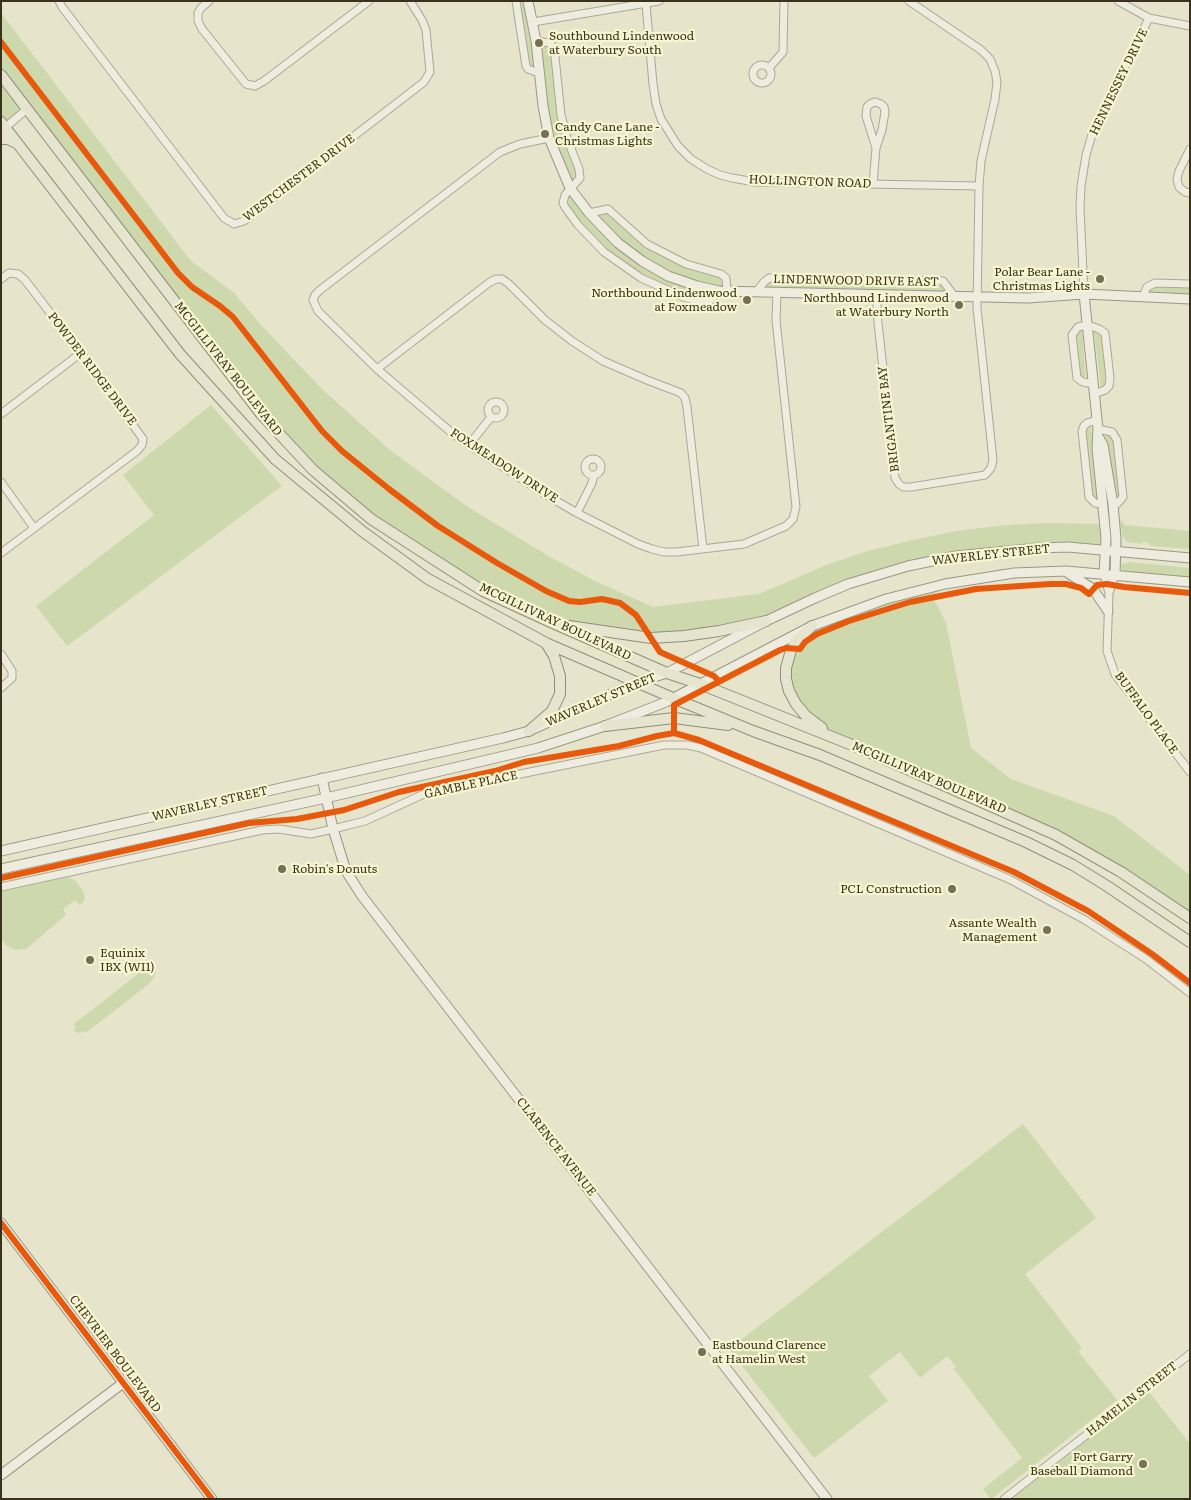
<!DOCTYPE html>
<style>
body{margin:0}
#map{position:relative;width:1191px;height:1500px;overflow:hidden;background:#e6e4cb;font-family:Literata,serif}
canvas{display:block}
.frame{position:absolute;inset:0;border:2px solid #3a321c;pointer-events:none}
</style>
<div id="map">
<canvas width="1191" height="1500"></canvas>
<div class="frame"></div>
</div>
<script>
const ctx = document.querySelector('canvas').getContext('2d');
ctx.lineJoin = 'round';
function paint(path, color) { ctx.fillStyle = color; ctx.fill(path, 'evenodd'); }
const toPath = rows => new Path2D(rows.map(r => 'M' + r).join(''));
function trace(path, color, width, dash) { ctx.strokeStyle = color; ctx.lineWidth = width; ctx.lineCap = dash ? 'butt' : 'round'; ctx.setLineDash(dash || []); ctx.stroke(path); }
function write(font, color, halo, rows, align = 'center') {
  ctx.font = font + ' Literata,serif'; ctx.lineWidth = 4.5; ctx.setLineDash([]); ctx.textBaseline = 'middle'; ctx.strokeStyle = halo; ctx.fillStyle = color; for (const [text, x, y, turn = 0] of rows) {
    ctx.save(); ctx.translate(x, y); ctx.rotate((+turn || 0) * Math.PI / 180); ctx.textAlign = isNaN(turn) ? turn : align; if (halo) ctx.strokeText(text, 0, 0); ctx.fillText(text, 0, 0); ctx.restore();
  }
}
paint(toPath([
 [516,1,528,1,536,41,554,47,559,93,580,178,570,188,588,213,608,209,647,244,686,264,721,274,727,291,713,298,700,298,673,289,655,281,627,265,608,251,586,228,566,204,570,188,549,138,539,74,528,69],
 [1,13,191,261,234,293,262,326,323,390,391,451,468,507,550,557,595,581,653,607,759,594,824,566,868,551,913,540,957,531,1006,525,1046,523,1104,524,1110,551,1068,547,956,556,848,584,766,621,684,636,555,624,483,591,371,519,288,444,28,109,6,128,1,122],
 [769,278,943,281,955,297,756,292],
 [1154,286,1190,287,1190,295,1149,292],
 [1080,330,1082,331,1086,380,1079,376,1075,335],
 [1096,331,1102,335,1107,380,1106,384,1101,388,1094,332],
 [211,405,282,486,67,646,36,606,154,515,123,475],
 [1091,425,1097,498,1095,500,1091,496,1086,443,1085,430],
 [1105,434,1109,434,1113,438,1114,442,1119,497,1118,499,1114,501],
 [1120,519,1125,525,1190,531,1190,549,1150,546,1149,543,1142,542,1142,544,1127,542,1122,535],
 [1130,562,1190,568,1190,578,1128,573,1120,568,1121,564],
 [945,584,933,597,946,623,971,748,1011,779,1114,816,1190,875,1190,918,1088,852,816,725,796,704,786,668,789,655,812,626],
 [69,877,76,881,84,893,85,899,83,903,79,905,75,900,63,909,66,915,26,949,15,950,6,945,1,938,1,892],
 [152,963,156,972,153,979,149,984,88,1031,79,1033,73,1031,76,1027,74,1024],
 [1023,1124,1096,1218,1025,1274,1082,1348,1078,1351,1117,1400,991,1499,983,1489,1022,1458,954,1369,956,1367,947,1356,920,1378,900,1352,869,1376,888,1401,814,1458,729,1349],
 [1146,1388,1190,1444,1190,1499,1004,1499]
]), '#cdd9ac');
const street = toPath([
 [59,1,62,7,224,218,234,224,244,221,424,82,430,72,426,30,422,20,410,1],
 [209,1,201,8,198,13,198,21,202,29,246,84,255,86,264,81,369,1],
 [516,1,526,66,528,69,539,73],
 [1118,1,1149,18,1190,26],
 [646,4,653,84,656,104,661,119,678,146,691,159,707,169,720,175,732,178,755,182,979,186],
 [533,22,659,1],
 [536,41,549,43,554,47,561,115,567,138,579,169,580,178,565,195,563,203,565,207,578,225,604,252,641,278,683,297,703,302,709,302,719,291],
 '753 74a9 9 0 1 1 18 0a9 9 0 1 1-18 0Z',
 [769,68,783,52,784,1],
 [875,102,881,104,884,107,885,112,882,130,876,148,866,116,867,107,870,104,875,102],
 [1,131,27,109],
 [549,138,520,144,500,152,320,290,315,295,313,300,318,311,377,369,452,433,469,445,548,496,577,513,638,544,652,549,664,552,677,552,744,544,786,526,793,519,796,507,776,320,777,293],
 [1190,149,1179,171,1177,179,1179,187,1185,192,1190,193],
 [873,184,876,148],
 [589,213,608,209,647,244,686,264,721,274,726,278,727,291],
 [1,279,9,273,18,274,25,280,81,353,143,439,142,445,137,451,1,553],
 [756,292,764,282,769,278,943,281,955,297],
 [878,294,877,305,878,323,895,478,899,484,903,487,911,487,985,475,991,468,993,460,977,308,979,186,981,161,995,99,997,82,995,71,990,59,981,50,909,1],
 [1084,294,1080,208,1081,186,1086,155,1093,131,1149,18],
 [1143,296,1147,287,1155,283,1190,284],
 [377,369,490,282,496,279,502,279,509,284,545,320,572,341,603,361,647,380,681,393,685,398,687,407,703,549],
 [1093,384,1083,382,1077,378,1072,335,1078,327,1088,325,1099,329,1105,333,1110,378,1109,386,1105,390,1094,394],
 '488 410a8 8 0 1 1 16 0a8 8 0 1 1-16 0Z',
 [1,414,81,353],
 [1097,420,1087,423,1084,426,1082,431,1089,497,1095,503,1102,504],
 [1098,429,1112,432,1117,440,1123,497,1117,504,1113,504],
 [469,445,491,417],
 '585 467a8 8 0 1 1 16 0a8 8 0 1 1-16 0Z',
 [1,482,34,528],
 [577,513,592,483,594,475],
 [1104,574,1109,593],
 [1115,575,1109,593,1107,651,1115,674,1190,772],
 [1,654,12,671,12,678,1,688],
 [1,887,262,830,279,829,311,834,333,829,365,821,426,793,664,745,687,745,701,748,1009,879,1085,920,1146,959,1190,993],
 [1004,1499,1190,1354]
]);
const secondary = toPath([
 [528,1,536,41,543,106,549,138,570,188,589,213,618,243,642,261,668,276,697,286,719,291,1028,298,1084,294,1190,299],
 [1084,294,1098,429,1097,448,1106,538,1104,574],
 [1099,438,1103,445,1113,504,1116,539,1115,575],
 [1068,573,1093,589,1108,611],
 [322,778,333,829,346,871,362,896,827,1499],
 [1,851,503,738,529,731,638,682,667,673,766,621,815,598,848,584,908,566,956,556,1038,548,1068,547,1190,558],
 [1,869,326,798,538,748,605,726,666,702,812,626,886,599,945,584,1014,573,1066,571,1190,582],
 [1,1223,212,1499],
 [1,1475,123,1383]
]);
const primary = toPath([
 [1,75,261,414,313,470,371,519,483,591,555,624,667,673,700,684,862,749,1056,835,1121,872,1190,918],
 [1,122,180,354,275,459,362,531,428,579,546,643,673,698,753,731,820,755,1026,842,1073,865,1107,886,1190,942],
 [1,139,8,139,18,144],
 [569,626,651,638,684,636,719,631,766,621],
 [812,626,797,640,791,650,786,668,786,679,789,691,796,704,806,716,822,728],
 [605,726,674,718,728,725],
 [529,731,552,711,560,694,560,676,554,656,546,643]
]);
trace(street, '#aba895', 9);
trace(secondary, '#9a9785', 11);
trace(primary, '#908d7b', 12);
trace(street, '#edecde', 7);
trace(secondary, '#edecde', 9);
trace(primary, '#e5e4ce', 10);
trace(toPath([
 [1,42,178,273,192,287,220,306,233,317,322,431,342,451,389,489,438,526,497,563,546,591,569,601,580,602,602,599,620,603,636,615,660,652,714,676,719,681],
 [674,733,674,705,780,650,786,648,800,649,805,642,817,634,849,621,910,602,976,589,1050,584,1066,584,1081,588,1089,594,1097,585,1107,584,1124,587,1190,593],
 [1,878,249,823,297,819,344,810,399,792,495,771,524,762,619,746,657,736,674,733,699,740,1014,872,1088,911,1152,954,1190,983],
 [1,1223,212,1499]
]), '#e8590c', 6);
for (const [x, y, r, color] of [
 [539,43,5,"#767059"],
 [545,134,5,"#767059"],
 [1100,279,5,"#767059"],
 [747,300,5,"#767059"],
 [959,305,5,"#767059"],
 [282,869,5,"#767059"],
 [952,889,5,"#767059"],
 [1047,930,5,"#767059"],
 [90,960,5,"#767059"],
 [702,1352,5,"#767059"],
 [1143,1464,5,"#767059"]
]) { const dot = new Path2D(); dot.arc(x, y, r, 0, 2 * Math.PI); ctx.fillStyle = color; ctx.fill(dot); trace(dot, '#f8f6d0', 2); }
write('12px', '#3a321c', '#f8f6d0', [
 ["Southbound Lindenwood",549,36,"left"],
 ["at Waterbury South",549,50,"left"],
 ["Candy Cane Lane -",555,127,"left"],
 ["Christmas Lights",555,141,"left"],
 ["Polar Bear Lane -",1090,272],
 ["Christmas Lights",1090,286],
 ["Northbound Lindenwood",737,293],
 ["at Foxmeadow",737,307],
 ["Northbound Lindenwood",949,298],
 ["at Waterbury North",949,312],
 ["Robin's Donuts",292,869,"left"],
 ["PCL Construction",942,889],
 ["Assante Wealth",1037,923],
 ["Management",1037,937],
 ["Equinix",100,953,"left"],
 ["IBX (WI1)",100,967,"left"],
 ["Eastbound Clarence",712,1345,"left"],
 ["at Hamelin West",712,1359,"left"],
 ["Fort Garry",1133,1457],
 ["Baseball Diamond",1133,1471]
], 'right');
write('12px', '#3a321c', '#f8f6d0', [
 ["HENNESSEY DRIVE",1119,82,-64],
 ["WESTCHESTER DRIVE",299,178,-37],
 ["HOLLINGTON ROAD",810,182,2],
 ["LINDENWOOD DRIVE EAST",856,281,1],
 ["POWDER RIDGE DRIVE",92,369,53],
 ["MCGILLIVRAY BOULEVARD",228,369,52],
 ["BRIGANTINE BAY",889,419,-97],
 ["FOXMEADOW DRIVE",504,466,33],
 ["WAVERLEY STREET",991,555,-6],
 ["MCGILLIVRAY BOULEVARD",555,622,25],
 ["WAVERLEY STREET",601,700,-23],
 ["BUFFALO PLACE",1146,713,54],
 ["MCGILLIVRAY BOULEVARD",929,778,23],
 ["GAMBLE PLACE",471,785,-12],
 ["WAVERLEY STREET",210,804,-13],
 ["CLARENCE AVENUE",556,1147,52],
 ["CHEVRIER BOULEVARD",115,1354,53],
 ["HAMELIN STREET",1132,1399,-38]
]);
</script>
